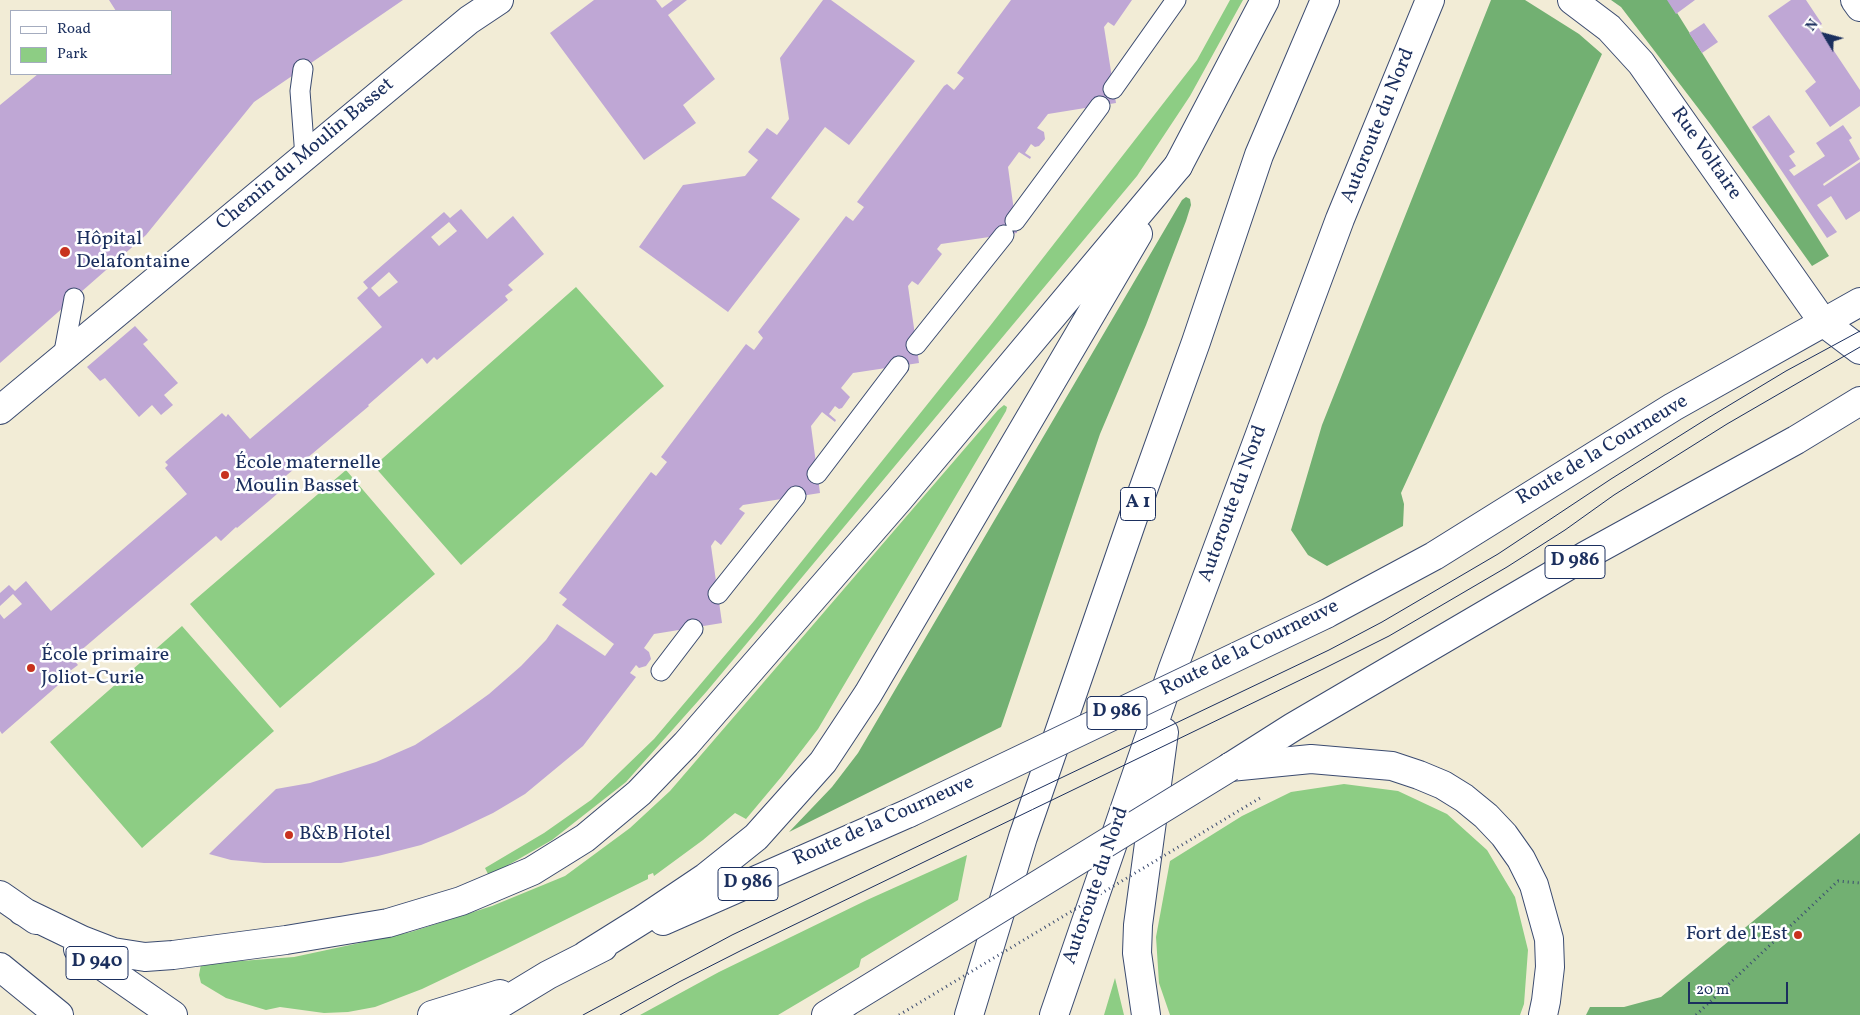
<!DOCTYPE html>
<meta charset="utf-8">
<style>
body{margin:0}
#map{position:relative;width:1860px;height:1015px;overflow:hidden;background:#f2ecd6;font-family:Vollkorn,serif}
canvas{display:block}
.legend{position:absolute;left:10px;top:10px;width:162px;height:65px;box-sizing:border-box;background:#fff;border:1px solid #a4acbf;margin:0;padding:6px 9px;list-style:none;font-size:15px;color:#1b2f5e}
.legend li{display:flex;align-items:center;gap:10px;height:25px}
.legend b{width:25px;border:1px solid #a4acbf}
.north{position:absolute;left:1800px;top:10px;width:50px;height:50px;-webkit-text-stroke:4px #fff;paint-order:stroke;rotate:307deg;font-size:14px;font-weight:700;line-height:20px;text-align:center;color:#1b2f5e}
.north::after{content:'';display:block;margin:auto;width:18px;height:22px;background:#1b2f5e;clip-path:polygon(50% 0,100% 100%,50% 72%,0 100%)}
.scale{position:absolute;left:1688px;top:982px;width:100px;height:22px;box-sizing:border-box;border:2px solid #1b2f5e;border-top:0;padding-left:6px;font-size:15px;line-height:18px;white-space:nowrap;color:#1b2f5e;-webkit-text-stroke:4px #fff;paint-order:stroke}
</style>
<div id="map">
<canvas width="1860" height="1015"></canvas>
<ul class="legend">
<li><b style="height:6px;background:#fff"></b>Road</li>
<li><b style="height:14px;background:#8dcd84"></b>Park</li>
</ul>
<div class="north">N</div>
<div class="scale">20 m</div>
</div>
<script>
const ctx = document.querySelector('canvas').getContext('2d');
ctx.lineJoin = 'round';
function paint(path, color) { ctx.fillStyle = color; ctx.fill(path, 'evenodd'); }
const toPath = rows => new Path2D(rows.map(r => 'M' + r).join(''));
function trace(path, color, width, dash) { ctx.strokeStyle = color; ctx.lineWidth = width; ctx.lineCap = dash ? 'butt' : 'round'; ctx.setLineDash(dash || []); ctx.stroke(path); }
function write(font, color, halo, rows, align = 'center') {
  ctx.font = font + ' Vollkorn,serif'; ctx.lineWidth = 5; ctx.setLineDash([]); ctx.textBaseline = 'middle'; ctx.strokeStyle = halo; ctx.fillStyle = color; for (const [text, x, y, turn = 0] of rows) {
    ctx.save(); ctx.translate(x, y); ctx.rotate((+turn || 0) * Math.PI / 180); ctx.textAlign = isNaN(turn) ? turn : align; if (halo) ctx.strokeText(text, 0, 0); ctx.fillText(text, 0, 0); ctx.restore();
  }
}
paint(toPath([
 [1230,0,1243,0,1190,96,1137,176,707,691,626,782,552,840,489,876,485,868,544,833,591,800,654,739,754,621,990,326,1197,60],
 [576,287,664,386,461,565,374,466],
 [1004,405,1007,407,1006,411,818,729,782,776,746,819,735,813,703,840,654,876,653,873,648,875,648,879,504,950,422,989,375,1007,348,1012,324,1013,280,1007,266,1010,226,998,201,983,199,975,201,964,294,957,411,932,492,906,565,876,630,828,670,791,998,410],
 [346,470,435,574,280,708,190,604],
 [182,626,274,731,142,848,50,742],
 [1344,784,1398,791,1447,814,1487,850,1515,897,1528,950,1524,1004,1520,1015,1170,1015,1159,983,1156,937,1170,861,1242,816,1291,792],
 [967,855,958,900,861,959,859,967,778,1015,640,1015,719,972,867,900],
 [1115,978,1124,1015,1104,1015]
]), '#8dcd84');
paint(toPath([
 [1491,0,1525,0,1579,34,1602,54,1401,493,1404,504,1403,526,1327,566,1308,555,1291,530,1322,425],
 [1611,0,1669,0,1829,256,1812,266,1711,125,1621,7],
 [1186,197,1190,199,1191,205,1186,221,1146,325,1100,434,1001,727,789,832,832,787,858,753,1182,200],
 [1860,833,1860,1015,1586,1015,1590,1007,1624,1007,1661,997]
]), '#72b072');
paint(toPath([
 [109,0,403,0,254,102,146,235,0,363,0,105,38,74,171,74,171,11,116,11],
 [594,0,656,0,662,8,673,0,687,0,668,15,715,79,683,105,696,123,644,160,550,33],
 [823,0,831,0,915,61,849,145,825,127,771,198,800,219,728,312,639,247,683,185,745,176,758,160,748,152,767,128,777,135,789,119,780,58],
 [1011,0,1132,0,1114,26,1108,22,1104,27,1116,103,1048,114,1037,128,1044,132,1045,139,1039,146,1035,147,1031,144,1025,153,1031,157,1030,159,1019,152,1008,167,1017,233,941,244,937,249,942,254,918,285,912,281,908,286,919,363,853,373,841,388,850,397,842,408,839,409,835,406,829,414,836,420,835,422,822,412,811,426,820,493,743,505,739,509,745,513,721,545,715,540,711,546,722,623,654,634,644,648,649,652,651,659,646,666,639,668,636,665,630,673,636,677,583,746,525,794,493,813,453,832,421,845,378,856,341,863,264,863,231,860,209,854,276,789,310,783,376,762,415,745,450,722,489,694,521,666,546,640,557,624,605,656,614,644,562,605,567,599,559,593,651,472,656,476,667,462,661,457,746,344,754,350,763,338,758,332,846,216,853,221,864,207,857,202,944,86,947,84,954,90,964,78,957,73],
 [1667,0,1695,0,1676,14],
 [1791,0,1806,0,1822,24,1818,27,1860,90,1860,106,1830,127,1805,91,1816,82,1768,16],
 [1704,23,1718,42,1702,53,1689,33],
 [1769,115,1795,152,1789,156,1796,166,1789,170,1794,176,1825,156,1816,143,1843,125,1852,138,1849,140,1860,159,1823,184,1824,186,1860,162,1860,211,1846,220,1831,196,1817,205,1837,232,1827,238,1752,127],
 [461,209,487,239,513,216,544,254,508,285,513,290,505,296,508,300,437,360,434,357,427,364,422,358,368,405,369,406,281,480,286,486,269,501,237,528,236,527,221,541,216,536,106,629,72,658,78,665,70,671,72,673,2,734,0,731,0,614,4,619,22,604,13,594,0,606,0,593,9,585,15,591,26,581,51,611,187,494,165,468,168,465,165,462,222,413,226,417,228,414,250,439,382,327,357,298,368,288,363,282,444,212,450,218],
 [449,222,457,231,439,246,431,237],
 [389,272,398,282,379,297,371,288],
 [135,326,148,340,143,344,178,383,164,395,173,405,161,415,152,405,139,417,105,378,100,381,87,367]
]), '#bfa7d5');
const service = toPath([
 [303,69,300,91,305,157],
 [1113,89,1176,0],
 [1015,221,1100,106],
 [916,345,1004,235],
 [63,357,74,298],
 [817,474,899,366],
 [718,594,796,496],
 [661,671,693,629]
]);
const minor = toPath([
 [1572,0,1609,28,1641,63,1823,322,1860,350],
 [1855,0,1860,7],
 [0,410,469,20,499,0]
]);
const primary = toPath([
 [1326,614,1434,556,1673,407,1860,302],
 [1230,767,1293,727,1585,556,1796,440,1860,401],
 [0,895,36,920],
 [22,911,82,940,113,952,145,957,173,955,286,940,388,923,461,901,532,871,585,838,639,793,686,744,900,498,1178,166],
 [663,921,909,813],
 [78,949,173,1015],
 [586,955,642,920,706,877,756,837,823,762,868,694,1138,234],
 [432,1015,500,994],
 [482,1015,548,975,603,947],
 [826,1015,847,1002]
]);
const motorway = toPath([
 [1178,166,1265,0],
 [1230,767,1311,759,1392,766,1419,775,1443,785,1464,798,1486,816,1504,835,1521,859,1534,885,1549,939,1550,967,1546,1001,1543,1015],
 [0,967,59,1015],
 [969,1015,1023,837,1133,518,1196,342,1259,155,1325,0],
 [1054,1015,1172,671,1340,219,1430,0],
 [1146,1015,1137,953,1138,925,1164,732]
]);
trace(service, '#3b4b70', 21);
trace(minor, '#3b4b70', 30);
trace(primary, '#3b4b70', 30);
trace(motorway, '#3b4b70', 30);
trace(toPath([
 [1696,1015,1838,881,1860,883]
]), '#3b4b70', 3, [1, 4]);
trace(service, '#fff', 19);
trace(minor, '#fff', 28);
trace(primary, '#fff', 28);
trace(motorway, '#fff', 28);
trace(toPath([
 [583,1015,732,935,1329,650,1382,622,1498,554,1611,479,1708,418,1786,371,1860,331],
 [620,1015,679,982,742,950,1323,669,1389,636,1507,567,1565,530,1614,495,1727,424,1860,347]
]), '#1b2f5e', 1);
const primaryBridge = toPath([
 [909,813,1326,614],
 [847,1002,1230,767]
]);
trace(primaryBridge, '#3b4b70', 30, []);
trace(toPath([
 [899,1015,1260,798]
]), '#3b4b70', 3, [1, 4]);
trace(primaryBridge, '#fff', 28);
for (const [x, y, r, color] of [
 [65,252,6,"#c8321e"],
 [225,475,5,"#c8321e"],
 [31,668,5,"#c8321e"],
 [289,835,5,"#c8321e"],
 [1798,935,5,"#c8321e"]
]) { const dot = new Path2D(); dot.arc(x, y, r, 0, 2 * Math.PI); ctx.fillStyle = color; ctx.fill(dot); trace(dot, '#fff', 2); }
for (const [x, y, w] of [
 [1138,504,35],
 [1575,562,60],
 [1117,713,60],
 [748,884,60],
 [97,963,62]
]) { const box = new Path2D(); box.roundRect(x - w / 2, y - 16.5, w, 33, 4); ctx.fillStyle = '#fff'; ctx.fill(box); trace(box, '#1b2f5e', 1); }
write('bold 19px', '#1b2f5e', null, [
 ["A 1",1138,504],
 ["D 986",1575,562],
 ["D 986",1117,713],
 ["D 986",748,884],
 ["D 940",97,963]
]);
write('20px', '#1b2f5e', '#fff', [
 ["Autoroute du Nord",1379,126,-68],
 ["Rue Voltaire",1705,154,55],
 ["Chemin du Moulin Basset",306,155,-40],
 ["Route de la Courneuve",1603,451,-31],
 ["Autoroute du Nord",1234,504,-70],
 ["Route de la Courneuve",1250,649,-26],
 ["Route de la Courneuve",884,822,-24],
 ["Autoroute du Nord",1097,886,-71]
]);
write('20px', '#1b2f5e', '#fff', [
 ["Hôpital",76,240],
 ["Delafontaine",76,263],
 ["École maternelle",235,464],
 ["Moulin Basset",235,487],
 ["École primaire",41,656],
 ["Joliot-Curie",41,679],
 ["B&B Hotel",299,835],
 ["Fort de l'Est",1788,935,"right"]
], 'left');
</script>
